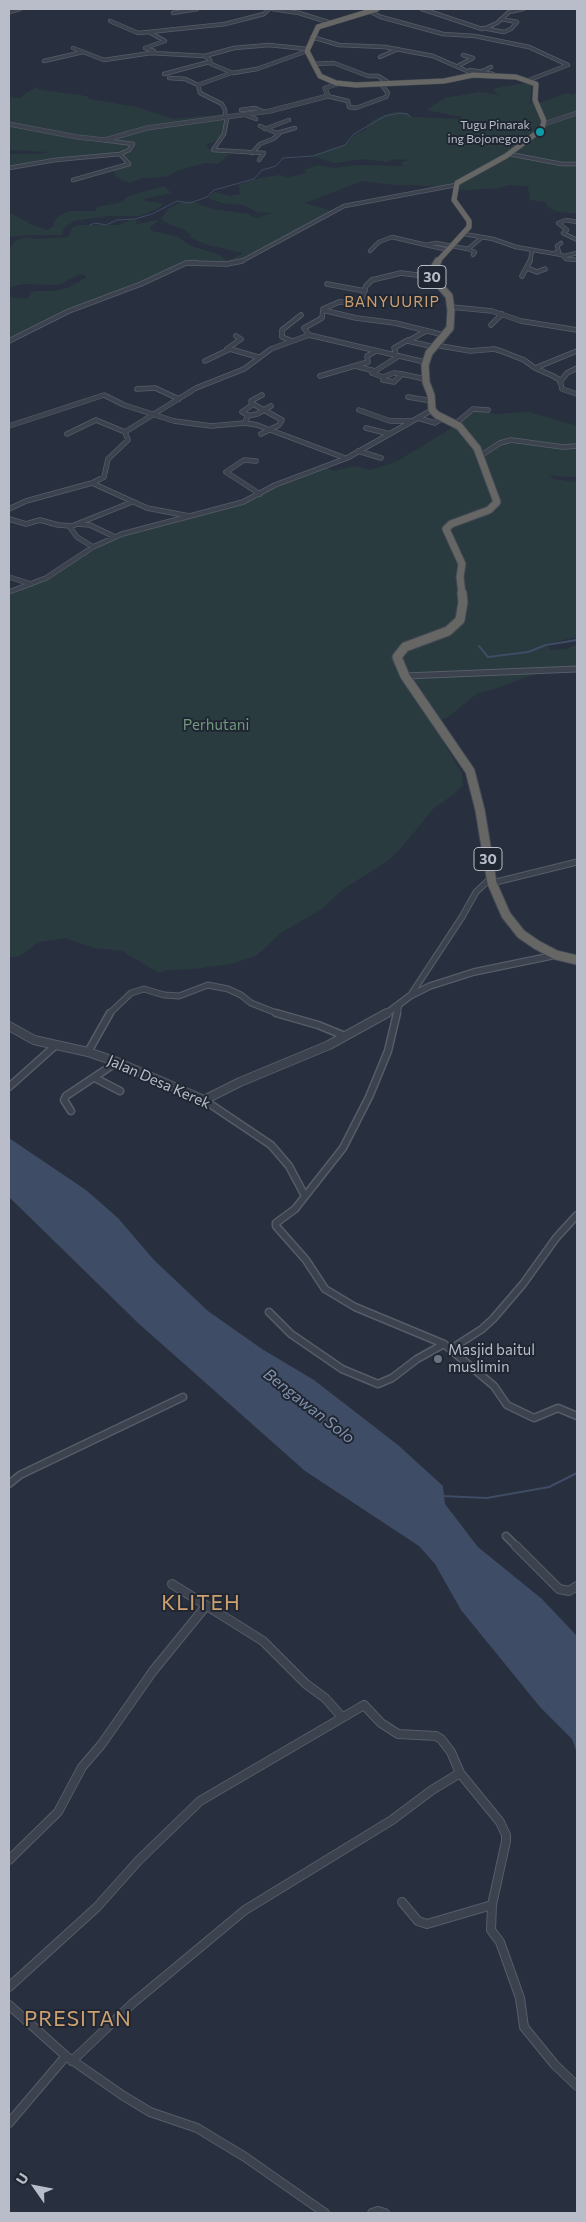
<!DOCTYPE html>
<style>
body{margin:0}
#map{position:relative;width:586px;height:2222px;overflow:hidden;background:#282f3e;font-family:Commissioner,sans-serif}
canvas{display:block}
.frame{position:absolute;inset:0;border:10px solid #b8bdc9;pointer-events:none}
.north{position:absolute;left:10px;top:2162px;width:50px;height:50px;-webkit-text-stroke:4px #202733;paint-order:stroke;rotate:303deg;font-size:14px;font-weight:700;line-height:20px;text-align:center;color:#b8bdc9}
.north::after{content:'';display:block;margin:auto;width:18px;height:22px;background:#b8bdc9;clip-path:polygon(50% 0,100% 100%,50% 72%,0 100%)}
</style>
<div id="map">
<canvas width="586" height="2222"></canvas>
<div class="frame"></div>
<div class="north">U</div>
</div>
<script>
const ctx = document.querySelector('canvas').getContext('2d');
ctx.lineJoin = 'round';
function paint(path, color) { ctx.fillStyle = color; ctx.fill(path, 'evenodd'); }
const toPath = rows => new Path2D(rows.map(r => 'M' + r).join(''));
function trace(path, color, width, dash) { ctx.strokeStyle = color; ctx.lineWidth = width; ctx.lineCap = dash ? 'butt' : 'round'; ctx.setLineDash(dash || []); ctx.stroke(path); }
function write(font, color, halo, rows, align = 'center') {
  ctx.font = font + ' Commissioner,sans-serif'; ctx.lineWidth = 4; ctx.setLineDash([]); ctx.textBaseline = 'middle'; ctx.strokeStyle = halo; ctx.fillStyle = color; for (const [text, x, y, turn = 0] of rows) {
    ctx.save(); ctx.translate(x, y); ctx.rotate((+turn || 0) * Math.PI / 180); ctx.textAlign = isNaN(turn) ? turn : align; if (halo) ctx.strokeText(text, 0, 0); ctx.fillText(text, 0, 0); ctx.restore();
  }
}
paint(toPath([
 [525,83,532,86,530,103,539,103,567,93,572,95,577,93,577,214,555,211,546,205,545,202,530,200,528,186,509,185,500,188,468,190,416,185,393,185,362,181,305,203,332,211,240,260,230,262,189,261,60,314,9,338,9,297,26,299,29,298,30,293,35,291,55,291,67,288,86,278,86,276,80,274,58,285,24,284,9,287,9,250,15,241,26,237,37,239,68,237,73,227,80,225,119,225,130,220,137,220,136,224,158,220,158,221,151,226,150,229,152,231,179,237,189,245,220,255,226,260,232,259,243,253,208,245,191,238,191,235,183,229,170,225,161,219,168,209,179,203,191,201,212,209,249,214,252,217,257,218,272,213,256,212,244,205,222,203,208,198,214,192,230,196,240,194,241,192,238,191,241,189,237,185,260,178,280,175,287,178,306,173,304,170,318,165,333,168,357,165,404,166,400,163,408,160,395,159,387,162,364,159,335,163,315,157,314,155,348,143,355,135,365,130,373,120,384,115,395,112,409,113,412,117,459,119,462,117,426,110,445,98,479,92,500,95,493,91,496,88],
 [37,87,41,90,87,96,89,99,137,107,173,119,224,114,225,121,223,132,217,141,206,145,211,151,230,154,218,164,205,163,179,170,166,177,143,178,129,183,116,177,112,170,131,164,119,153,56,159,9,166,9,154,40,154,49,152,9,150,9,97,21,98,26,93],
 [165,186,171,193,143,199,145,201,161,203,162,206,146,214,140,216,108,216,74,221,64,228,62,235,27,235,9,237,9,212,32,225,47,230,54,226,53,223,60,215,70,211,96,211,97,207,123,202,125,198,132,195],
 [475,411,497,414,529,412,577,426,577,477,550,476,553,479,577,482,577,637,546,644,551,650,566,649,577,644,577,667,548,669,495,689,478,693,447,718,431,722,462,773,463,785,454,794,433,809,402,847,389,860,342,890,322,909,281,933,256,956,231,964,194,969,167,970,159,973,122,951,95,948,65,938,39,942,20,956,9,958,9,761,10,755,9,754,9,596,59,572,82,556,128,533,239,505,255,499,273,488,327,468,334,471,355,466,370,470,396,462,450,429]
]), '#2a3b3f');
paint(toPath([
 [9,1138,86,1190,118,1218,154,1260,208,1311,262,1349,314,1380,398,1445,443,1486,445,1504,478,1547,542,1599,577,1636,577,1753,572,1739,540,1707,461,1610,435,1564,419,1546,305,1471,138,1323,9,1197]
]), '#3f4c65');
trace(toPath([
 [90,225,95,223,106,225,117,220,135,219,152,214,177,201,190,203,207,197,214,190,254,179,262,170,276,166,283,158,313,156,345,145,354,134,385,116,400,113,407,114,410,117]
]), '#3f4c65', 1);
trace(toPath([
 [479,646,488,657,528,652,546,645,577,640],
 [442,1496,487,1498,549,1487,577,1473]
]), '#3f4c65', 2);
const minorFar4 = toPath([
 [273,9,299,13,328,22],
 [422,9,482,29],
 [369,11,381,17,443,34,475,36,529,47,568,65,529,80],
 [9,12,20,9],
 [173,13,197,9],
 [110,21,138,33,149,32],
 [483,28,504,32,511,29,517,22,501,19],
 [486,28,497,23,509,12,523,9],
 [312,37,339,45,385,47,433,56,476,75],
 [73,48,104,60,151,53,205,56,234,48,269,45,307,49],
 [154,51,145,48,165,41,149,32,225,24,264,14,269,9],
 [205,56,210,60,211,64,233,73,257,69,307,51],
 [380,57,398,49],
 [44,61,83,52],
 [313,64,334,63,368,76,378,76,389,83],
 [458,66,473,58,463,55],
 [470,70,493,74],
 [481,72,491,67],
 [164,74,209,62],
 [169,78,185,79,198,85,200,93,222,104,225,110,225,118],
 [198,85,231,73],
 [327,96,348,101,349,107,356,108,386,97,388,93,380,83],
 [241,110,255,108,264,112],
 [245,115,256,119],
 [227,118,224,134,213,150,264,153,259,160],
 [265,129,289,120],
 [277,133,295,128],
 [252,153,260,144,273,139,279,134,260,126],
 [509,154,562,164,577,164],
 [9,168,55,160,120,154],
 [73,180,129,164,120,154,129,150,133,144,103,140],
 [577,222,566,220,558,223,567,230,563,233,577,240],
 [464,234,493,239,516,247,562,255,566,259,577,260],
 [426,245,448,250],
 [468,249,475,252,473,255],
 [370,251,379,242,392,237,426,245,436,243,468,249,481,238],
 [554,253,559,252,557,246,561,243],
 [565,256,577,253],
 [191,262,197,262],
 [236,262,242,261,344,206,456,185],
 [530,262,532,250]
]);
const minorFar3 = toPath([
 [527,268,537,272,545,269],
 [522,276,530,261],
 [327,284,365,291],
 [451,307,492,311,521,321,577,330],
 [323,310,356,318,395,323,444,335],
 [491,325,502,314],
 [309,335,304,328,322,318,323,309,339,302,361,302,366,286,372,280,401,273,432,277],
 [9,341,69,311,141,284,186,263,227,264,242,261],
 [292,341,282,337,282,330,301,315],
 [408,341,434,347],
 [408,341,426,331],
 [435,345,470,351,494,349,501,351,524,360,535,368,553,376,560,380,562,389,577,394],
 [227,349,241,339,236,336],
 [396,355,394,348,408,340],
 [205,361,230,349,258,357],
 [355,366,375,371],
 [535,368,577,351],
 [372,373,399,356],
 [372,373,383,377,394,373,402,374],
 [320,376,368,362,367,356,376,351],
 [383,380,394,382,402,374,425,379],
 [560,382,567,373,577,368],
 [137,389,155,388,179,399],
 [408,397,432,401],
 [253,404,282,420,279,425,261,434],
 [359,410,390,421,411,421],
 [247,416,257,414,271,406],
 [418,418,435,423,443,418],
 [245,423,248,415,242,412,252,405,251,401,262,395],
 [455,424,473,409,488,410],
 [9,426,104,395,124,405,174,421,211,426,245,423,257,425,345,458],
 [366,428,390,434],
 [67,434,96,420,125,432],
 [358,451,381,458],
 [480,456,500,443,511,440,563,447,577,446],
 [256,461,244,460,226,472,260,494],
 [9,509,26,501,92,483],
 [189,516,147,508,92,483,104,477,108,459,128,440,125,432,196,388,244,369,271,349,309,335,425,362],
 [9,519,26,524,40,520,58,525,72,526,132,502],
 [77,524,90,525,115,537],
 [69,526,77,537,93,547],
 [9,577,31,584],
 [9,592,46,578,93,547,122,534,243,502,275,485,347,458,432,410]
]);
const minorFar2 = toPath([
 [405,676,577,669],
 [492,883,577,862],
 [410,996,462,917,476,892,491,878],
 [109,1014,131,993,144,989,164,995,179,996,208,985,228,989,241,995,251,1003,279,1014],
 [397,1014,399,1005]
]);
const minorFar1 = toPath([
 [276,1013,318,1025,345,1036],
 [397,1013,388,1051,369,1097,343,1148,295,1209,276,1223,276,1226,306,1260,325,1289,355,1307,444,1344,494,1386,507,1405,534,1418,558,1408,577,1416],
 [88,1052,110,1013],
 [95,1078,120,1091],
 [9,1087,56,1045],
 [204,1100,271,1145,289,1166,305,1196],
 [71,1111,64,1100,66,1096,117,1062],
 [269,1312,291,1334,342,1369,378,1384,392,1378,417,1359,444,1344],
 [451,1349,482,1329,493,1319,523,1284,556,1238,577,1215],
 [9,1484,20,1475,183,1397],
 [506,1536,517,1547]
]);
const minor = toPath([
 [516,1546,559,1589,569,1591,577,1586],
 [172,1584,263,1641,306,1684,325,1698,342,1717],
 [9,1860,58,1812,82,1767,101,1745,153,1671,206,1606],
 [402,1902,418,1921,427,1924,492,1905],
 [9,1987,97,1907,139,1860,200,1801,364,1705,381,1723,398,1734,436,1736,441,1739,451,1752,460,1773,500,1822,506,1835,506,1841,492,1905,491,1930,500,1942,520,1998,524,2027,555,2065,577,2086],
 [9,2005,66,2056,122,2095,150,2112,197,2128,245,2157,325,2213],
 [72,2061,133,2003,245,1910,392,1820,432,1790,460,1773],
 [9,2123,66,2056],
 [372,2213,378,2211,385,2213]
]);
const tertiaryFar2 = toPath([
 [9,124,77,137,105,140,147,128,270,111,328,96,325,88,340,83],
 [544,124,577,113]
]);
const tertiaryFar1 = toPath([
 [386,1014,410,996,430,986,474,972,556,955]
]);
const tertiary = toPath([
 [9,1026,34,1040,88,1052,117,1062,204,1100,240,1082,329,1045,387,1013]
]);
const trunkFar2 = toPath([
 [377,9,318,27,307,51,320,76,336,83,356,85,444,81,473,75,516,77,536,84,535,100,544,121,542,129,506,156,457,183,454,200,469,221,469,227,437,262]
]);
const trunkFar1 = toPath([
 [438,261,432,271,432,277,449,296,451,310,450,328,429,353,425,365,426,382,431,395,432,410,437,415,459,426,477,448,497,502,489,510,451,524,446,529,462,564,460,577,462,594]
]);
const trunk = toPath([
 [462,593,463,602,460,620,448,631,405,647,397,657,405,676,470,771,480,810,492,883,506,915,521,934,537,945,556,955,577,960]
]);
trace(minorFar4, '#565d69', 4.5);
trace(minorFar3, '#565d69', 5.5);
trace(minorFar2, '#565d69', 7);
trace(minorFar1, '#565d69', 9);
trace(minor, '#565d69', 10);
trace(tertiaryFar2, '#565d69', 5);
trace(tertiaryFar1, '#565d69', 8);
trace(tertiary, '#565d69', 10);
trace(trunkFar2, '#434a56', 6);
trace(trunkFar1, '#434a56', 9);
trace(trunk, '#434a56', 11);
trace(minorFar4, '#3c424e', 3);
trace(minorFar3, '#3c424e', 4);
trace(minorFar2, '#3c424e', 5);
trace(minorFar1, '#3c424e', 6);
trace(minor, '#3c424e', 8);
trace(tertiaryFar2, '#3c424e', 4);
trace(tertiaryFar1, '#3c424e', 5.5);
trace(tertiary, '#3c424e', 8);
trace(trunkFar2, '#666664', 5);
trace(trunkFar1, '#666664', 7);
trace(trunk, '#666664', 9);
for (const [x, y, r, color] of [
 [540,132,5,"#0f9aa8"],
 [438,1359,5,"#6b7280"]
]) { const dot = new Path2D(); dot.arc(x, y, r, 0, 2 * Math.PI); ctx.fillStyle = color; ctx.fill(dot); trace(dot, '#202733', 2); }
write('12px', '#b8bdc9', '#202733', [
 ["Tugu Pinarak",530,125],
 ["ing Bojonegoro",530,139]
], 'right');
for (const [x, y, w] of [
 [432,277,28],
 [488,859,28]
]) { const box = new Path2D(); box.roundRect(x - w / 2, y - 11.5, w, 23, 4); ctx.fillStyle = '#202733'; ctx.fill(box); trace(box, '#b8bdc9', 1); }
write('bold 14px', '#b8bdc9', null, [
 ["30",432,277],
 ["30",488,859]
]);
ctx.letterSpacing = '1px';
write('15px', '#cca070', '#202733', [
 ["BANYUURIP",392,302]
]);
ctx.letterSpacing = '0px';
write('15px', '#71977d', '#202733', [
 ["Perhutani",216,725]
]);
write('15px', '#b8bdc9', '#202733', [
 ["Jalan Desa Kerek",159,1082,24]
]);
write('15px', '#b8bdc9', '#202733', [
 ["Masjid baitul",448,1350],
 ["muslimin",448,1367]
], 'left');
write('italic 16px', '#8291ad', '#202733', [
 ["Bengawan Solo",309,1406,38]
]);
ctx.letterSpacing = '1px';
write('21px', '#cca070', '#202733', [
 ["KLITEH",201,1603],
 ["PRESITAN",78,2019]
]);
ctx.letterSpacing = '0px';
</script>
